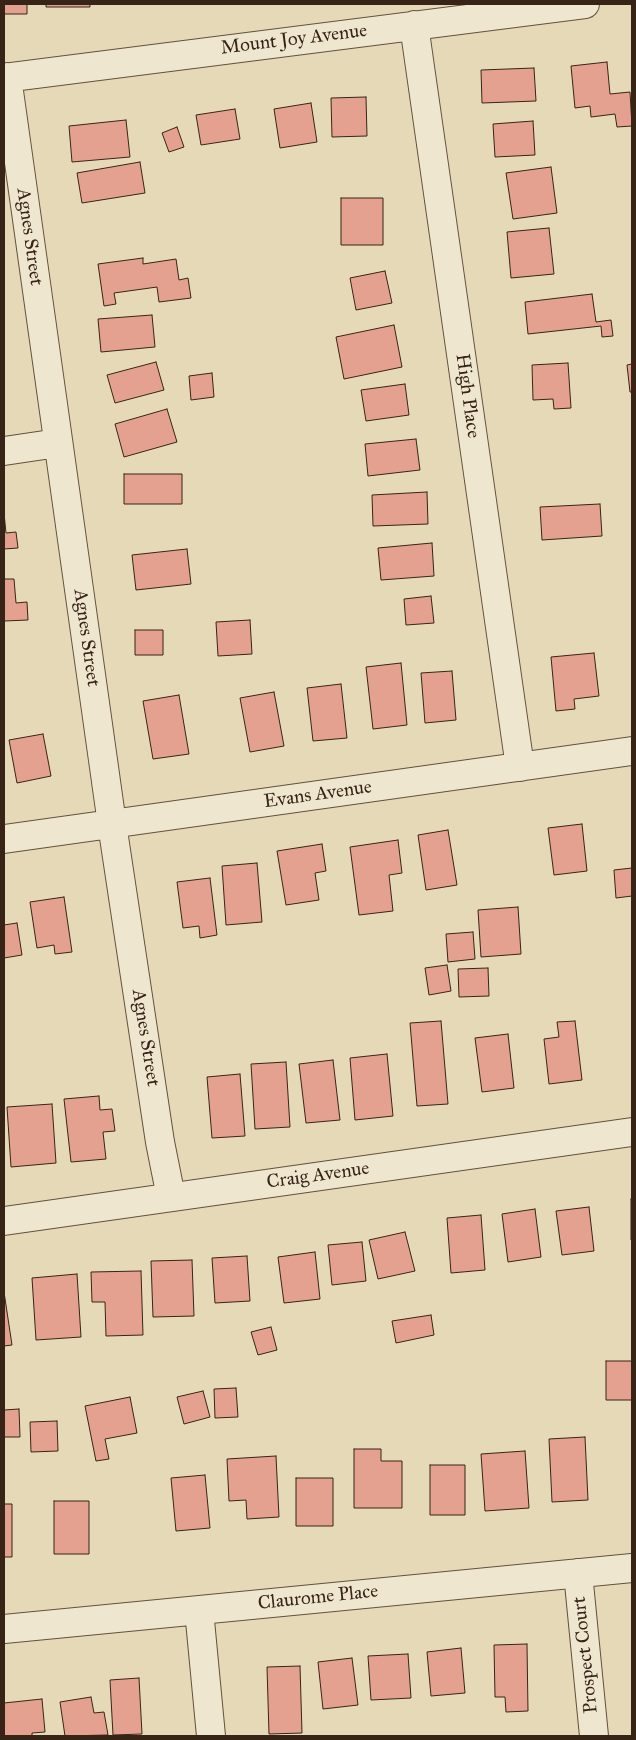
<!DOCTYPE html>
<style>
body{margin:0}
#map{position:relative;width:636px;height:1740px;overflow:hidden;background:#e6d9b7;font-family:"IM FELL Great Primer",serif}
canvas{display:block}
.frame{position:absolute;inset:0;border:5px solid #372416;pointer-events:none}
</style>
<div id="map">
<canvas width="636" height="1740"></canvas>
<div class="frame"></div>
</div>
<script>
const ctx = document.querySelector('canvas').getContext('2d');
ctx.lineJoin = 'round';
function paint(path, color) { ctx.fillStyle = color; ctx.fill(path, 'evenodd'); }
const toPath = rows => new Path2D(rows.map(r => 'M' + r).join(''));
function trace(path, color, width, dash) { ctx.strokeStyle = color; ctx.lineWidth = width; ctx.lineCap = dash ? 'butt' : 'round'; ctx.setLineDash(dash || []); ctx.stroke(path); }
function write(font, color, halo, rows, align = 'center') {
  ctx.font = font + ' "IM FELL Great Primer",serif'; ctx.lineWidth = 4; ctx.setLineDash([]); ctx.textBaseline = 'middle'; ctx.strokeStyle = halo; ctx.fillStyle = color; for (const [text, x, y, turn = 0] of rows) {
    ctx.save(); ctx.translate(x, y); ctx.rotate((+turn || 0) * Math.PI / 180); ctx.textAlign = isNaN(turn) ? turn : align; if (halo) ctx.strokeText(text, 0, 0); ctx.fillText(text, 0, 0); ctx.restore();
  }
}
const building = toPath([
 [4,4,27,4,27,14,4,14,4,4],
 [46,4,90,4,90,7,46,7,46,4],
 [607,62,610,94,630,92,632,126,617,127,615,114,591,117,590,106,575,108,571,66,607,62],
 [534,68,536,101,482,103,481,70,534,68],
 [366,97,367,136,332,137,331,98,366,97],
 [311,103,317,142,280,148,274,109,311,103],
 [235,109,240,139,201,145,196,115,235,109],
 [126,120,130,157,72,162,69,126,126,120],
 [533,121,535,155,495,157,493,124,533,121],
 [177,127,184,147,169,152,162,133,177,127],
 [140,162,145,193,82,203,77,173,140,162],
 [551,167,557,213,513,219,506,173,551,167],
 [341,198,383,198,383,245,341,245,341,198],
 [549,228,554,274,511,278,507,232,549,228],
 [143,258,143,264,176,259,179,280,188,278,191,298,159,302,157,287,114,293,116,304,104,306,98,264,143,258],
 [385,271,392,303,356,310,350,278,385,271],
 [592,294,596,322,611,320,613,336,602,337,601,326,528,334,525,302,592,294],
 [152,315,155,347,101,352,98,319,152,315],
 [394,325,402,367,344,379,336,337,394,325],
 [156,362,164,390,115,403,107,375,156,362],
 [568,363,571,408,554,409,553,399,533,400,532,365,568,363],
 [632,364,632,392,630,392,627,365,632,364],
 [212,373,214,397,191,400,189,376,212,373],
 [405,384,409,415,366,421,361,390,405,384],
 [167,409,177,442,124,457,115,424,167,409],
 [416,439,420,470,368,476,365,444,416,439],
 [124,474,182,474,182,504,124,504,124,474],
 [427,492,428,524,373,526,372,495,427,492],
 [600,504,602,536,542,540,540,507,600,504],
 [4,513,6,533,16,532,18,548,4,549,4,513],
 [432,543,434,576,381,580,378,548,432,543],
 [187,549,191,584,136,590,132,555,187,549],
 [4,579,14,579,16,603,27,602,28,620,4,621,4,579],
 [431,596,434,623,406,625,404,599,431,596],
 [250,620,252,654,218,656,216,622,250,620],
 [135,630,163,630,163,655,135,655,135,630],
 [594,653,599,696,574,699,575,709,556,711,551,657,594,653],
 [401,663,407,725,373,729,366,667,401,663],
 [452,671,456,720,425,723,421,673,452,671],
 [341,684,347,738,313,741,307,688,341,684],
 [274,692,284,746,250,752,240,698,274,692],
 [179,695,189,754,153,759,143,701,179,695],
 [43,734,51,776,17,783,9,740,43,734],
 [582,824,587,871,554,875,548,828,582,824],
 [448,830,457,885,426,890,418,835,448,830],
 [398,840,402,873,389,875,393,911,359,915,350,847,398,840],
 [322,844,326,871,315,873,319,900,286,905,277,851,322,844],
 [257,863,262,922,226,925,222,866,257,863],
 [632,868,632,896,616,898,614,870,632,868],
 [210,878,217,935,200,938,199,926,183,928,177,882,210,878],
 [64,897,72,952,55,954,54,945,37,948,30,902,64,897],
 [518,907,521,954,481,957,478,910,518,907],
 [17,923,22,955,4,958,4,925,17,923],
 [473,932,475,959,448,962,446,934,473,932],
 [447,965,451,991,429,995,425,968,447,965],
 [488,968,489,996,459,997,458,969,488,968],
 [441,1021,448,1104,417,1106,410,1023,441,1021],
 [575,1021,582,1080,549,1084,544,1039,559,1037,557,1022,575,1021],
 [508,1034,514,1088,482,1092,475,1038,508,1034],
 [387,1054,393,1116,355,1120,350,1058,387,1054],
 [333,1060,340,1120,306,1123,299,1064,333,1060],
 [286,1062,290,1127,255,1129,251,1064,286,1062],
 [240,1074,245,1136,212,1138,207,1077,240,1074],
 [99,1096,100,1110,112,1109,115,1131,103,1132,106,1159,71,1162,64,1099,99,1096],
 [52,1104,56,1163,11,1167,7,1107,52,1104],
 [631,1199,632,1199,632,1240,631,1240,631,1199],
 [589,1207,594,1251,562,1255,556,1211,589,1207],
 [535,1209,541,1257,508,1262,502,1214,535,1209],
 [481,1215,485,1270,451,1273,447,1218,481,1215],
 [405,1232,415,1271,378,1279,369,1240,405,1232],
 [362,1242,366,1281,332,1285,328,1245,362,1242],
 [315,1252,320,1299,284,1303,278,1257,315,1252],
 [247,1256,250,1301,215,1303,212,1258,247,1256],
 [192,1260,194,1316,153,1317,151,1261,192,1260],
 [141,1271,143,1335,106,1336,105,1302,92,1302,91,1272,141,1271],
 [77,1274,81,1337,36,1340,32,1278,77,1274],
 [4,1292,12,1345,4,1346,4,1292],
 [431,1315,434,1335,396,1343,392,1321,431,1315],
 [271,1327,277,1350,258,1355,251,1332,271,1327],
 [606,1361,632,1361,632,1400,606,1400,606,1361],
 [236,1388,238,1417,215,1418,214,1389,236,1388],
 [203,1391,210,1417,184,1424,177,1397,203,1391],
 [130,1397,137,1433,105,1439,109,1459,96,1461,85,1406,130,1397],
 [19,1409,20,1437,4,1437,4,1410,19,1409],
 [57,1421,58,1451,31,1452,30,1422,57,1421],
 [585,1437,588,1500,552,1502,549,1439,585,1437],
 [354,1449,381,1449,381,1461,402,1461,402,1508,354,1508,354,1449],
 [525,1451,529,1508,485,1511,481,1454,525,1451],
 [276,1456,279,1517,247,1519,246,1500,229,1501,227,1459,276,1456],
 [430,1465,465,1465,465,1515,430,1515,430,1465],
 [205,1475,210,1528,176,1531,171,1478,205,1475],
 [296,1478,333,1478,333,1526,296,1526,296,1478],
 [54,1501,89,1501,89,1554,54,1554,54,1501],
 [4,1504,12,1504,12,1557,4,1557,4,1504],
 [527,1644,528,1711,506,1712,505,1697,495,1697,494,1645,527,1644],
 [461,1648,465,1693,431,1696,427,1652,461,1648],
 [408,1654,411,1698,371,1700,368,1656,408,1654],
 [352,1658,358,1705,323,1709,318,1662,352,1658],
 [300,1666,302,1733,269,1734,267,1667,300,1666],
 [139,1678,142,1734,113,1735,110,1680,139,1678],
 [91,1697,94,1713,104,1712,108,1735,65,1736,60,1702,91,1697],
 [42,1699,45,1732,32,1733,32,1736,4,1736,4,1703,42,1699]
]);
paint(building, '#e5a18f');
trace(building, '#372416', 1);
const minor = toPath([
 [414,25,520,767],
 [7,77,112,824,160,1142,171,1197],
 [4,78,585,4],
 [4,451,58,443],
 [4,839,632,751],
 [4,1221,632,1132],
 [578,1573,594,1736],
 [199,1610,211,1736],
 [4,1629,632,1568]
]);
trace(minor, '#63513e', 30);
trace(minor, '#efe6d0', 28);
write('19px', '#372416', '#efe6d0', [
 ["Mount Joy Avenue",294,40,-7],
 ["Agnes Street",29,237,82],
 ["High Place",467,396,82],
 ["Agnes Street",86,638,82],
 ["Evans Avenue",318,795,-8],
 ["Agnes Street",145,1038,81],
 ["Craig Avenue",318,1176,-8],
 ["Claurome Place",318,1598,-6],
 ["Prospect Court",586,1655,-96]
]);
</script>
